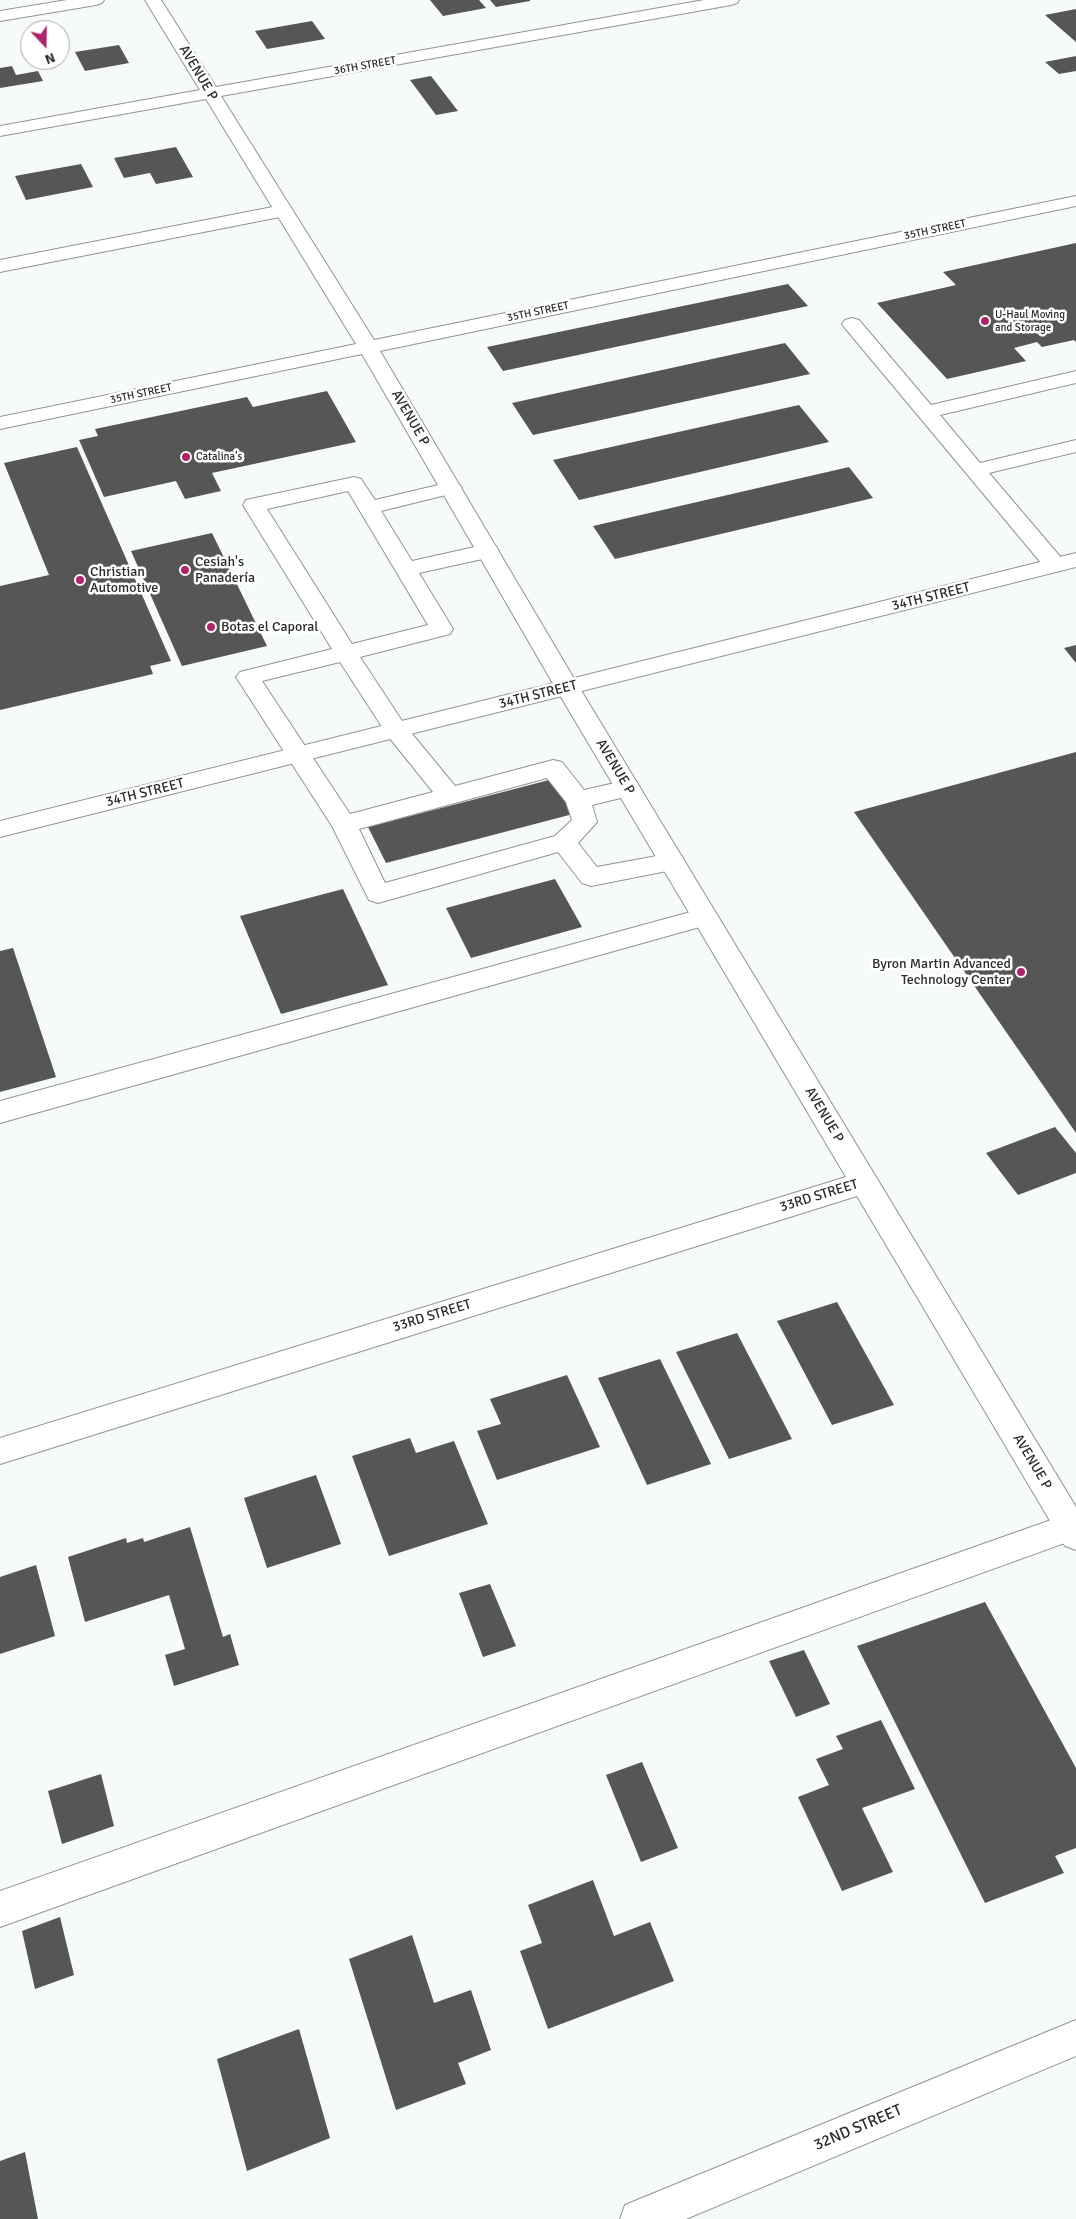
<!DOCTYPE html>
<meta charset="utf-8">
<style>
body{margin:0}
#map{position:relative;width:1076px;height:2219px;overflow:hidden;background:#f6fbf8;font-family:Signika,sans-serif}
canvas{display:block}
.north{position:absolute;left:20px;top:20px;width:50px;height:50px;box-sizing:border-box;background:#fff;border:1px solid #aaabaa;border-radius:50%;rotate:159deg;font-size:14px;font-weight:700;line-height:20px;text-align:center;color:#2a2c2b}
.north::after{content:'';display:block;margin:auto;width:18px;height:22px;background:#ad266c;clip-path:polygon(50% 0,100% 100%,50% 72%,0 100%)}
</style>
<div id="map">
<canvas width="1076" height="2219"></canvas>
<div class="north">N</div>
</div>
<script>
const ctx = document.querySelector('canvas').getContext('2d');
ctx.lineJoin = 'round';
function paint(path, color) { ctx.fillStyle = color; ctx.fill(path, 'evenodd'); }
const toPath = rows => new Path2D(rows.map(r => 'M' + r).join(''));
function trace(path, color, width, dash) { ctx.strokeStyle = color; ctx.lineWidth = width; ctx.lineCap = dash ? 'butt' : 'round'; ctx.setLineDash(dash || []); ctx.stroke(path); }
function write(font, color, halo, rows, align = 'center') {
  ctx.font = font + ' Signika,sans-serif'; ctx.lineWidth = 5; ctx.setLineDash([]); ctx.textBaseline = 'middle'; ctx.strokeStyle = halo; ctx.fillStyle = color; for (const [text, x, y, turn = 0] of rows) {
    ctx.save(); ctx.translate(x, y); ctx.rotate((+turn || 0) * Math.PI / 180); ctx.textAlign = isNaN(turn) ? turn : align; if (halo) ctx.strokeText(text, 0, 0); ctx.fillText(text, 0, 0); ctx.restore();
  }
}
paint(toPath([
 [430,0,479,0,486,8,443,16],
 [490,0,530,0,530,1,496,7],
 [1076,9,1076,42,1045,15],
 [312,21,325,39,267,49,255,31],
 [119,45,129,63,85,71,75,52],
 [1076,56,1076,71,1059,74,1045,62],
 [12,66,16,75,38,71,43,81,0,88,0,68],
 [431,76,458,111,436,115,410,80],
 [176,147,193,177,156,184,150,173,124,178,114,158],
 [81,164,93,187,26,200,15,176],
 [1076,243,1076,342,1074,340,1042,347,1037,342,1014,348,1026,361,947,379,877,303,956,285,943,272],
 [788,284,808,306,503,371,487,347],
 [785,343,810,374,533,435,512,403],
 [327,391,356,442,212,473,221,491,185,499,176,481,104,497,79,440,98,436,95,429,247,397,253,407],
 [799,405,829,442,579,500,553,460],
 [77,447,171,661,150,666,153,674,0,710,0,586,49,575,4,463],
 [849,467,873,498,615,559,593,526],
 [212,533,267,646,182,666,131,551],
 [1076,645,1076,663,1064,648],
 [1076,752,1076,1133,854,812],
 [553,779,573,814,386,863,368,827],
 [555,879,582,927,471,958,446,908],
 [343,889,388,985,281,1014,240,916],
 [13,948,56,1077,0,1092,0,951],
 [1055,1127,1076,1153,1076,1173,1018,1195,986,1153],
 [837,1302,894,1405,832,1425,777,1321],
 [737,1333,792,1439,729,1459,676,1352],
 [660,1359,711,1464,647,1485,598,1378],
 [567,1375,600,1447,497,1480,477,1431,501,1424,490,1399],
 [410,1438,416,1453,454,1441,488,1524,389,1556,352,1456],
 [316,1475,341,1544,267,1568,244,1498],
 [190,1527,223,1637,230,1634,239,1665,174,1686,165,1655,185,1649,169,1595,85,1622,68,1557,126,1538,127,1543,143,1538,144,1542],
 [36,1565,55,1636,0,1654,0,1577],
 [490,1584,516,1646,483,1657,459,1593],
 [985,1602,1076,1768,1076,1848,1055,1856,1064,1873,985,1903,857,1646],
 [804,1650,830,1704,796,1717,769,1661],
 [881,1720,915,1789,862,1808,893,1872,842,1891,798,1797,829,1785,816,1759,843,1749,836,1736],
 [642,1762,678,1848,641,1862,606,1775],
 [101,1774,114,1826,62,1844,48,1791],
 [593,1880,614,1936,650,1922,674,1981,548,2029,520,1951,542,1943,528,1905],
 [60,1917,74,1975,35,1989,22,1931],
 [412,1935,434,2003,471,1990,491,2050,458,2063,466,2084,396,2110,349,1959],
 [299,2029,330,2138,247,2171,217,2059],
 [25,2152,38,2219,0,2219,0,2161]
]), '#565754');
const lane = toPath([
 [67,0,104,0,102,3,96,5,0,21,0,11,67,0],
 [283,205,290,207,292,211,290,215,0,272,0,260,283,205],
 [852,318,859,320,931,405,1076,371,1076,383,940,415,980,463,1076,440,1076,452,989,473,1063,560,1066,565,1063,570,1055,572,1047,570,845,328,842,324,845,320,852,318],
 [354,477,361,479,375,500,451,482,458,484,462,488,458,492,381,511,412,561,488,544,496,546,499,551,496,556,419,573,453,629,450,634,360,657,404,724,455,786,553,760,562,762,584,790,628,780,637,782,640,788,637,794,592,805,597,822,578,843,597,867,673,853,682,856,685,862,682,868,591,886,582,883,558,852,378,903,369,900,332,826,236,677,240,672,332,649,243,505,246,500,354,477],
 [348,491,428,625,352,644,267,509,348,491],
 [340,662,388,736,433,792,350,814,262,681,340,662],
 [547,778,566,802,572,820,555,836,385,883,359,829,547,778],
 [705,908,714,911,718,917,714,923,0,1123,0,1101,705,908],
 [1071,1513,1076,1515,1076,1539,0,1927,0,1891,1071,1513]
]);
const street = toPath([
 [145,0,161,0,216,87,704,0,739,0,737,3,731,5,221,96,374,340,1076,196,1076,206,380,351,579,687,1076,1507,1076,1550,1065,1546,857,1196,0,1464,0,1438,846,1177,555,687,362,354,0,429,0,417,356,344,206,99,0,136,0,126,200,90,145,0],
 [1076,2020,1076,2056,686,2219,620,2219,625,2205,1076,2020]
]);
const secondary = toPath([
 [1076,553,1076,567,0,837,0,821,1076,553]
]);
trace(lane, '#909492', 2);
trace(street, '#909492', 2);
trace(secondary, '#909492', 2);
paint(lane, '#fff');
paint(street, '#fff');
paint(secondary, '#fff');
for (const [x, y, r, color] of [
 [985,321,5,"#ad266c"],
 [186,457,5,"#ad266c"],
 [185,570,5,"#ad266c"],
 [80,580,5,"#ad266c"],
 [211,627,5,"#ad266c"],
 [1021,972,5,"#ad266c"]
]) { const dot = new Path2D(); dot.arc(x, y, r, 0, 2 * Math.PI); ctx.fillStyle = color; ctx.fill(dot); trace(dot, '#fff', 2); }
write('11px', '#2a2c2b', '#fff', [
 ["36TH STREET",365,66,-10],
 ["35TH STREET",935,230,-12],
 ["35TH STREET",538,312,-12],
 ["35TH STREET",141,394,-12]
]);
write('11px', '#2a2c2b', '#fff', [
 ["U-Haul Moving",995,315],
 ["and Storage",995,328],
 ["Catalina's",196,457]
], 'left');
write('14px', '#2a2c2b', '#fff', [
 ["AVENUE P",198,73,59],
 ["AVENUE P",410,418,60],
 ["34TH STREET",931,597,-14],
 ["34TH STREET",538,695,-14],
 ["AVENUE P",615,767,59],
 ["34TH STREET",145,793,-14],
 ["AVENUE P",824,1115,59],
 ["33RD STREET",819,1196,-17],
 ["33RD STREET",432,1316,-17],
 ["AVENUE P",1032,1462,59]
]);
write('14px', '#2a2c2b', '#fff', [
 ["Cesiah's",195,562],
 ["Panadería",195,578],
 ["Christian",90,572],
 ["Automotive",90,588],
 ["Botas el Caporal",221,627],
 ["Byron Martin Advanced",1011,964,"right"],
 ["Technology Center",1011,980,"right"]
], 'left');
write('16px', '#2a2c2b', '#fff', [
 ["32ND STREET",858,2128,-23]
]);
</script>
